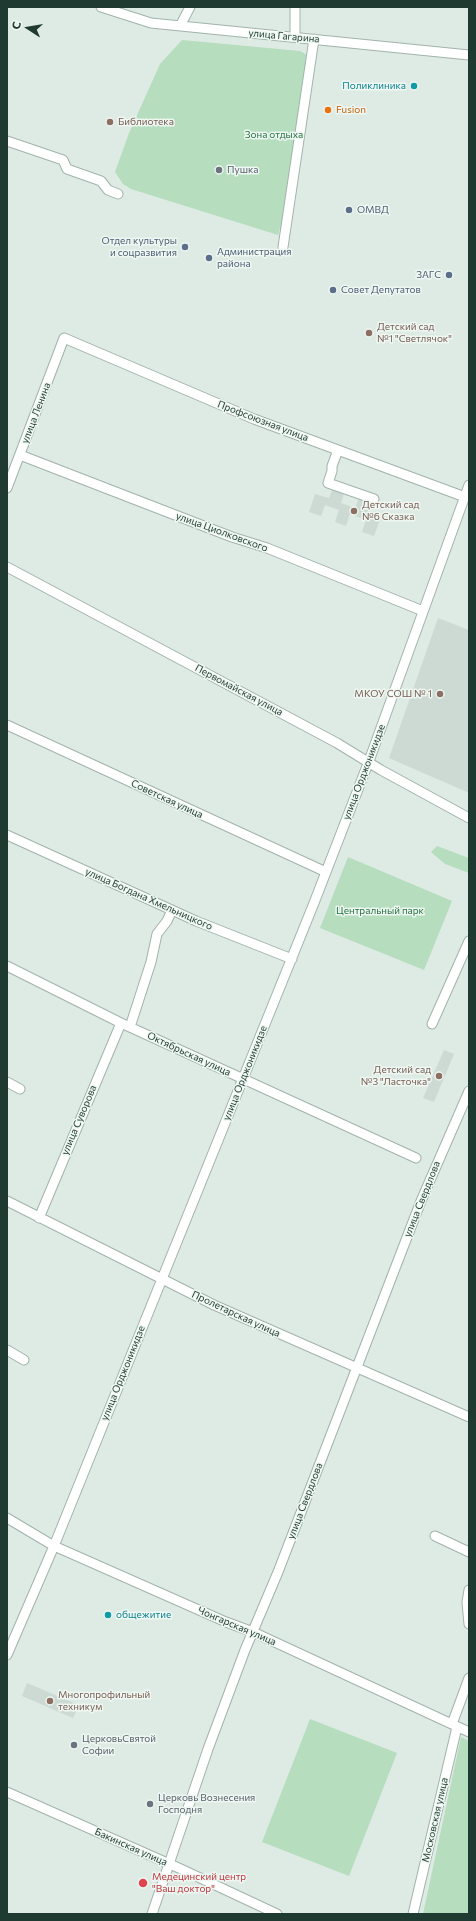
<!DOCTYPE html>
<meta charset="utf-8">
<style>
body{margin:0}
#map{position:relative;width:476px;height:1921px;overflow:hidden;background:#deebe4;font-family:Commissioner,sans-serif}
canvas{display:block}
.frame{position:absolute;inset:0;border:8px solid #1f3b31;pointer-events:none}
.north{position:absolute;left:8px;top:8px;width:40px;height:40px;-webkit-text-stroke:3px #eef7f2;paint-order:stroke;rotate:282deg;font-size:11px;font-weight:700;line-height:16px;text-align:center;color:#1f3b31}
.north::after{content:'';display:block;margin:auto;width:14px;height:18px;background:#1f3b31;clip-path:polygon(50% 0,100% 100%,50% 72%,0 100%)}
</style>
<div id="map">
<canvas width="476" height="1921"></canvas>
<div class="frame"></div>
<div class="north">С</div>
</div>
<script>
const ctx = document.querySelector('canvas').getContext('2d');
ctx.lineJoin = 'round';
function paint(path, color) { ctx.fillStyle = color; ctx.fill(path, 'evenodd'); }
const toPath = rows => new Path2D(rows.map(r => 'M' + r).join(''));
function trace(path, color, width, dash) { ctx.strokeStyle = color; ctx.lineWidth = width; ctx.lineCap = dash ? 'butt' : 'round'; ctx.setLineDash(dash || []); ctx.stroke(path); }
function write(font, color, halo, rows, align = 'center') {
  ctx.font = font + ' Commissioner,sans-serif'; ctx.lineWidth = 3; ctx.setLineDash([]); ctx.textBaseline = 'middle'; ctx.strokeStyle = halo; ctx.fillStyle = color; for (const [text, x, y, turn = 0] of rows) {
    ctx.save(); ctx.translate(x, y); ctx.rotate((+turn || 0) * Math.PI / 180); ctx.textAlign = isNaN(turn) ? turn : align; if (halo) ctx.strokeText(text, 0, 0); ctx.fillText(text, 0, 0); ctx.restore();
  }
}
paint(toPath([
 [333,487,345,491,341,503,355,508,359,498,372,502,369,512,381,517,374,536,362,532,366,520,350,514,346,526,335,522,339,510,325,505,321,516,309,512,315,494,329,498],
 [438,618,469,630,469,793,389,758],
 [444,1050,454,1054,434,1102,423,1098],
 [27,1683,79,1705,73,1718,22,1696]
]), '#ccdad3');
paint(toPath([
 [182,40,300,51,307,55,284,234,280,228,278,235,131,189,123,184,115,172,129,133,160,64],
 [437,846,469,858,469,873,445,864,431,852],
 [348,857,452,901,424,970,320,928],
 [310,1719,397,1753,349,1876,262,1842],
 [461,1737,469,1741,469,1914,423,1914]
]), '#b5ddbe');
const minor = toPath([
 [101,7,151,23,469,55],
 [180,26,190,7],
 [295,37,295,7],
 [7,141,63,160,67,169,101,181,108,190,118,194],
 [283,247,314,39],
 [338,450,332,466,332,471,328,483,374,499],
 [20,455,232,537,267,548,423,611],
 [7,488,64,338,254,419,465,497],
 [7,567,337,743,381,770,469,818],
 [7,725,326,872],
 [7,835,196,921,292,959],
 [7,966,121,1023,416,1158],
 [432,1024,469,941],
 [130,1027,151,962,157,934,167,921,172,910],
 [7,1082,20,1089],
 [7,1201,214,1305,469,1417],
 [39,1218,121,1023],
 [7,1350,24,1360],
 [7,1518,54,1546,226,1622,253,1632,469,1732],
 [435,1536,469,1552],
 [469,1590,467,1602,469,1624],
 [7,1655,54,1546,314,903,369,761,469,485],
 [452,1724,469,1678],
 [7,1792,181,1869,277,1914],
 [152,1914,208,1749,245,1650,278,1572,421,1201,469,1091],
 [413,1914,457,1727]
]);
trace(minor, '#a1b3ab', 11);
trace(minor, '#fff', 9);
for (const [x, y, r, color] of [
 [414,86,4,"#0f9aa8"],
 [328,110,4,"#e8710a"],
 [110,122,4,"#8d6e63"],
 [219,170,4,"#6b7280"],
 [349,210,4,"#5c6f8a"],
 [185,247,4,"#5c6f8a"],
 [209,258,4,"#5c6f8a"],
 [449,275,4,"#5c6f8a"],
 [333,290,4,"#5c6f8a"],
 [369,333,4,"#8d6e63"],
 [354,511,4,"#8d6e63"],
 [440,694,4,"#8d6e63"],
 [439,1076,4,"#8d6e63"],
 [108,1615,4,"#0f9aa8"],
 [50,1701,4,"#8d6e63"],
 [74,1745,4,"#6b7280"],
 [150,1804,4,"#6b7280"],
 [143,1883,5,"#e0444e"]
]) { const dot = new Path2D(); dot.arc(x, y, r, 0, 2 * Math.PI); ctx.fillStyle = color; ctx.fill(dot); trace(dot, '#eef7f2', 1.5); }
write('10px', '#1f3b31', '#eef7f2', [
 ["улица Гагарина",284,36,5],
 ["улица Ленина",36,413,-69],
 ["Профсоюзная улица",263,421,21],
 ["улица Циолковского",222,532,20],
 ["Первомайская улица",239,690,28],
 ["улица Орджоникидзе",364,772,-69],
 ["Советская улица",167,799,25],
 ["улица Богдана Хмельницкого",149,899,24],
 ["Октябрьская улица",189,1054,25],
 ["улица Орджоникидзе",245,1073,-68],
 ["улица Суворова",79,1120,-67],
 ["улица Свердлова",422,1199,-68],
 ["Пролетарская улица",236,1314,25],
 ["улица Орджоникидзе",123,1373,-68],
 ["улица Свердлова",305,1501,-69],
 ["Чонгарская улица",237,1626,23],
 ["Московская улица",435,1820,-77],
 ["Бакинская улица",131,1847,24]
]);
write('10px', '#0d838f', '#eef7f2', [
 ["Поликлиника",406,86],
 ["общежитие",116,1615,"left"]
], 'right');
write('10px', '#c56008', '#eef7f2', [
 ["Fusion",336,110]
], 'left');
write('10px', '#785e54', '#eef7f2', [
 ["Библиотека",118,122],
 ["Детский сад",377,327],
 ["№1 \"Светлячок\"",377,339],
 ["Детский сад",362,505],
 ["№6 Сказка",362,517],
 ["МКОУ СОШ № 1",432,694,"right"],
 ["Детский сад",431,1070,"right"],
 ["№3 \"Ласточка\"",431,1082,"right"],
 ["Многопрофильный",58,1695],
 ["техникум",58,1707]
], 'left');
write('10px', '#277340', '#eef7f2', [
 ["Зона отдыха",274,135],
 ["Центральный парк",380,911]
]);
write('10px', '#5b616d', '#eef7f2', [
 ["Пушка",227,170],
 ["ЦерковьСвятой",82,1739],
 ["Софии",82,1751],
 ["Церковь Вознесения",158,1798],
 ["Господня",158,1810]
], 'left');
write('10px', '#4e5e75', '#eef7f2', [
 ["ОМВД",357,210],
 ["Отдел культуры",177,241,"right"],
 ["и соцразвития",177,253,"right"],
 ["Администрация",217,252],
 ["района",217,264],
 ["ЗАГС",441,275,"right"],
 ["Совет Депутатов",341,290]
], 'left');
write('10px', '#be3a42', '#eef7f2', [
 ["Медецинский центр",152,1877],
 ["\"Ваш доктор\"",152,1889]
], 'left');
</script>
